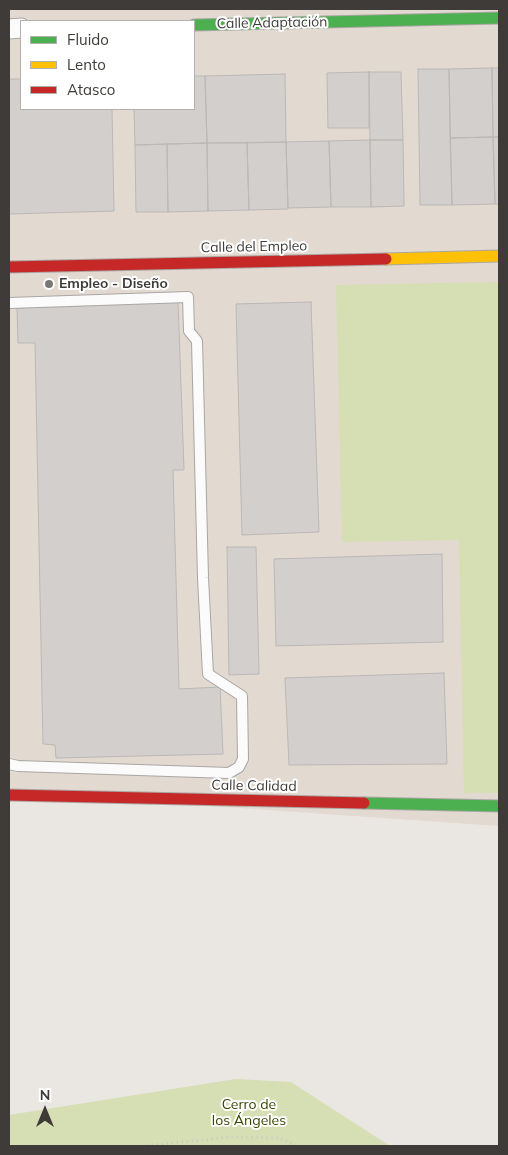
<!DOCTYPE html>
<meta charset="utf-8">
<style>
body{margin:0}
#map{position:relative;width:508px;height:1155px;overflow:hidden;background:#eae6e2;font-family:Mulish,sans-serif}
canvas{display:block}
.frame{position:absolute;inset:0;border:10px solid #3e3b38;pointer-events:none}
.legend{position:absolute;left:20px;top:20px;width:175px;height:90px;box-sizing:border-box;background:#fff;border:1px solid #b2b1af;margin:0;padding:6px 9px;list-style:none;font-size:15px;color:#3e3b38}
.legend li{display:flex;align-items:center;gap:10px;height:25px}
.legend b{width:25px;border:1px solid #b2b1af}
.north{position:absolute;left:20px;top:1085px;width:50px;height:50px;-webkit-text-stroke:4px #fff;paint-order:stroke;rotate:0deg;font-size:14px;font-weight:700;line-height:20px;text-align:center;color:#3e3b38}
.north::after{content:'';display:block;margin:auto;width:18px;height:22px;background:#3e3b38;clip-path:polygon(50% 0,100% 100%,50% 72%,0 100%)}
</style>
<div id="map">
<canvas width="508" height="1155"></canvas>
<div class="frame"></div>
<ul class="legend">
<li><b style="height:6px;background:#4caf50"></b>Fluido</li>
<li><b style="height:6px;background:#ffc107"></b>Lento</li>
<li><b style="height:6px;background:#c62828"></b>Atasco</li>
</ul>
<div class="north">N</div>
</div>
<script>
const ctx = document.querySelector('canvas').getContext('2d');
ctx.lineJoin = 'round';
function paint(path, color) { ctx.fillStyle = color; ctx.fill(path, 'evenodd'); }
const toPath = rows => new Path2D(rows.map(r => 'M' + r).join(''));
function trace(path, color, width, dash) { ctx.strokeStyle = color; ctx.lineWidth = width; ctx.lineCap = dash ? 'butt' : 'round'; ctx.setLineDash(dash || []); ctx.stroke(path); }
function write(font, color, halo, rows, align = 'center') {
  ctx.font = font + ' Mulish,sans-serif'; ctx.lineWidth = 4; ctx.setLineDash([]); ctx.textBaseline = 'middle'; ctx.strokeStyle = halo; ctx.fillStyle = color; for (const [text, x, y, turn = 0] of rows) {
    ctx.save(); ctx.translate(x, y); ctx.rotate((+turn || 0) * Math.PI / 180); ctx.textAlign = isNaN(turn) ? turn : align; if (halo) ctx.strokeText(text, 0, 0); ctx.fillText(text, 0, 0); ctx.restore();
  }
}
paint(toPath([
 [9,9,499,9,499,826,9,792],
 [21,21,194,21,194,109,21,109]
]), '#e2d9d1');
paint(toPath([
 [499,282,499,793,464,793,459,540,342,542,336,285],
 [236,1079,291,1082,390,1146,9,1146,9,1115]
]), '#d6deb4');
const building = toPath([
 [492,68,499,68,499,137,493,137,492,68],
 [492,68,493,137,450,138,449,69,492,68],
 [418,69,449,69,452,205,420,205,418,69],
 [369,72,369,128,328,128,327,73,369,72],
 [369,72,401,72,403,140,370,140,369,72],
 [285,74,286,142,207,143,205,76,285,74],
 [194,76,205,76,207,143,135,145,134,109,194,109,194,76],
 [9,79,21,79,21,109,112,109,114,211,9,214,9,79],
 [493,137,495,204,452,205,450,138,493,137],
 [493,137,499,137,499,204,495,204,493,137],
 [370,140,403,140,404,206,371,207,370,140],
 [370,140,371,207,331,207,329,141,370,140],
 [329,141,331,207,288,208,286,142,329,141],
 [286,142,288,209,249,210,247,143,286,142],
 [207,143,247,143,249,210,208,211,207,143],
 [207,143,208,211,168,212,167,144,207,143],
 [167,144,168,212,136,212,135,145,167,144],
 [178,302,184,470,173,470,179,689,220,687,223,754,56,758,55,745,43,744,35,343,18,343,17,308,178,302],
 [311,302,319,532,242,535,236,304,311,302],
 [227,547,256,547,259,674,229,675,227,547],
 [442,554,443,642,276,646,274,559,442,554],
 [444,673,447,764,289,765,285,678,444,673]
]);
paint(building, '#d2cfcd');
trace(building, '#bbb8b5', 1);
const lane = toPath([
 [9,303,188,297,189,331,197,341,203,578,208,674,242,696,243,759,239,767,229,773,18,766,9,764]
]);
const street = toPath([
 [9,29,21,28]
]);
const fast = toPath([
 [194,25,499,18],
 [364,803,499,806]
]);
const slow = toPath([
 [386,259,499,256]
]);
const jam = toPath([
 [9,267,386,259],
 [9,795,364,803]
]);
trace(lane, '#a9a6a3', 12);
trace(street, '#a9a6a3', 21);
trace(fast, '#a9a6a3', 13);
trace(slow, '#a9a6a3', 13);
trace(jam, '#a9a6a3', 13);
trace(toPath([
 [142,1146,232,1137,280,1138,298,1146]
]), '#c9c7c5', 3, [1, 4]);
trace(lane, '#fcfbfb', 10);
trace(street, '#fcfbfb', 19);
trace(fast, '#4caf50', 11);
trace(slow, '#ffc107', 11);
trace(jam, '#c62828', 11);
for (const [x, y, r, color] of [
 [49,284,5,"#7a7774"]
]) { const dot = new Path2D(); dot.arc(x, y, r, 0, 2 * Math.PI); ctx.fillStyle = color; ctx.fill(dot); trace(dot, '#fff', 2); }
write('14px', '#3e3b38', '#fff', [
 ["Calle Adaptación",272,23,-1],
 ["Calle del Empleo",254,247,-1],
 ["Calle Calidad",254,786,1]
]);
write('bold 14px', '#3e3b38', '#fff', [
 ["Empleo - Diseño",59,284]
], 'left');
write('14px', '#384500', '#fff', [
 ["Cerro de",249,1105],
 ["los Ángeles",249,1121]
]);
</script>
